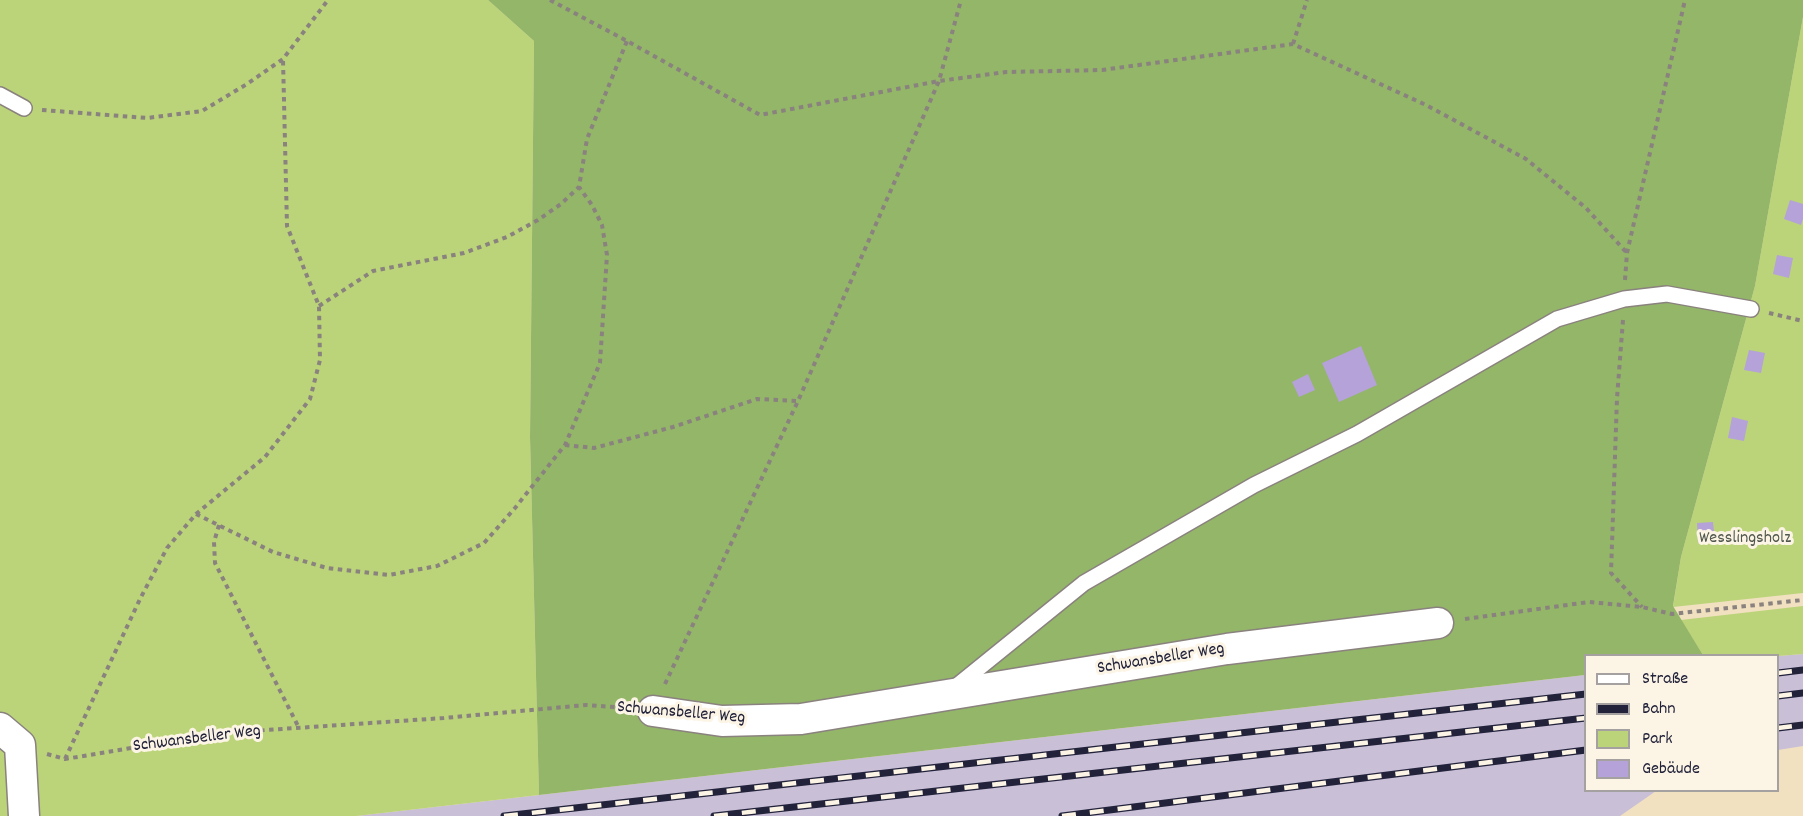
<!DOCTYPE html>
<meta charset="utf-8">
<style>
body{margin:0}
#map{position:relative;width:1803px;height:816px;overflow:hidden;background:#f1e1c1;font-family:Dekko,sans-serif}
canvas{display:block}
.legend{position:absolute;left:1584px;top:654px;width:195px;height:138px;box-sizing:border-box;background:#fcf5e5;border:2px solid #a5a1a1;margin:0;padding:8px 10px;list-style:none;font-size:18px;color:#22223b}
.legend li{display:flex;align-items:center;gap:12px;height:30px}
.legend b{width:30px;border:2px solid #a5a1a1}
</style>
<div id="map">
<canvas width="1803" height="816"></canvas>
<ul class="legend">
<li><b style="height:8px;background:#fff"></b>Straße</li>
<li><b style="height:8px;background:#22223b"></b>Bahn</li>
<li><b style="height:16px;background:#bbd479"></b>Park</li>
<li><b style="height:16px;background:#b4a2d9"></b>Gebäude</li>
</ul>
</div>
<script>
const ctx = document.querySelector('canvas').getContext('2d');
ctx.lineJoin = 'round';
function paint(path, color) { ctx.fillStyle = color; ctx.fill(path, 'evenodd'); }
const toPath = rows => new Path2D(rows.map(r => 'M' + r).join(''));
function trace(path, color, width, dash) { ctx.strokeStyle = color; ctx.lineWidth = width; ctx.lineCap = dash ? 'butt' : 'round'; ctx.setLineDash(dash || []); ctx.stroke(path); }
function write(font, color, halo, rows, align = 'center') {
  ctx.font = font + ' Dekko,sans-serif'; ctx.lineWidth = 6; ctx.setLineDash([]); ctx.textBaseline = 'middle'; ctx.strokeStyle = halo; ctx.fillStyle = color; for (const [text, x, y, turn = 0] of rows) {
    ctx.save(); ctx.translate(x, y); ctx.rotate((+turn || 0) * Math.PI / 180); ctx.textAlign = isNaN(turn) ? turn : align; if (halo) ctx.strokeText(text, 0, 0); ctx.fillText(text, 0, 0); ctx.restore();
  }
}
paint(toPath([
 [1803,654,1803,746,1778,750,1778,656],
 [1585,675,1586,790,1656,791,1620,816,356,816]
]), '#c9bfd7');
paint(toPath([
 [0,0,488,0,534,41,530,437,539,795,356,816,0,816],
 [1803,17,1803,593,1673,607,1681,557,1755,286],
 [1803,606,1803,654,1778,656,1703,655,1681,620]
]), '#bbd479');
paint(toPath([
 [488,0,1803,0,1803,17,1755,286,1681,557,1673,606,1703,655,1586,656,1585,675,539,795,530,437,534,41]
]), '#94b669');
paint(toPath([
 [1790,200,1803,204,1803,219,1801,225,1784,219],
 [1777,255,1793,258,1789,278,1773,274],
 [1361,346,1377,385,1339,402,1322,363],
 [1749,350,1765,353,1761,373,1744,370],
 [1308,374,1315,390,1299,397,1292,382],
 [1732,417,1748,421,1744,441,1728,438],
 [1713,522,1715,542,1698,543,1697,523]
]), '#b4a2d9');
const service = toPath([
 [0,95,24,108],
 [953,689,1084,583,1254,485,1357,434,1557,319,1624,299,1667,294,1751,309]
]);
const minor = toPath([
 [653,711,722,721,801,719,1227,649,1438,623],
 [0,728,20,745,24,816]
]);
trace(service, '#8a827e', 18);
trace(minor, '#8a827e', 33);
trace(toPath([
 [550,0,627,41,760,115,939,81,1006,72,1102,70,1293,44,1426,105,1526,159,1586,208,1627,253],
 [1293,44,1307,0],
 [42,110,147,118,202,111,247,84,283,59,328,0],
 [1625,280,1627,253,1685,0],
 [319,306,373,271,464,253,507,237,538,220,561,204,579,187],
 [1769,313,1803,321],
 [1623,320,1617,398,1611,573,1642,607],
 [565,445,594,448,673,427,757,399,798,401],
 [196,514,273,552,327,568,389,575,437,566,484,543,515,508,565,445,600,363,607,255,602,225,592,205,579,187,587,139,627,41],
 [219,525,214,542,215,563,299,728],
 [1465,619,1589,602,1642,607,1672,614,1803,600],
 [665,684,798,401,939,81,961,0],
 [47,754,65,759,222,733,444,718,586,705,627,708],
 [65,759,140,599,167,548,196,514,265,457,310,399,320,360,319,306,287,226,283,59]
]), '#8a827e', 4, [4.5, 4.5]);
trace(service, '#fff', 15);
trace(minor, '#fff', 30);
const rail = toPath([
 [1778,673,1803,670],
 [1778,696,1803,693],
 [1778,728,1803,725],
 [504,816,1586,694],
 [714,816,1586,718],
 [1062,816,1586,750]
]);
trace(rail, '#22223b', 7);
trace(rail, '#fcf5e5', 4.5, [14]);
write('18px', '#50574e', '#fcf5e5', [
 ["Wesslingsholz",1745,540]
]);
write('18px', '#22223b', '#fcf5e5', [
 ["Schwansbeller Weg",1161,660,-9],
 ["Schwansbeller Weg",681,714,5],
 ["Schwansbeller Weg",197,740,-7]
]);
</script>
